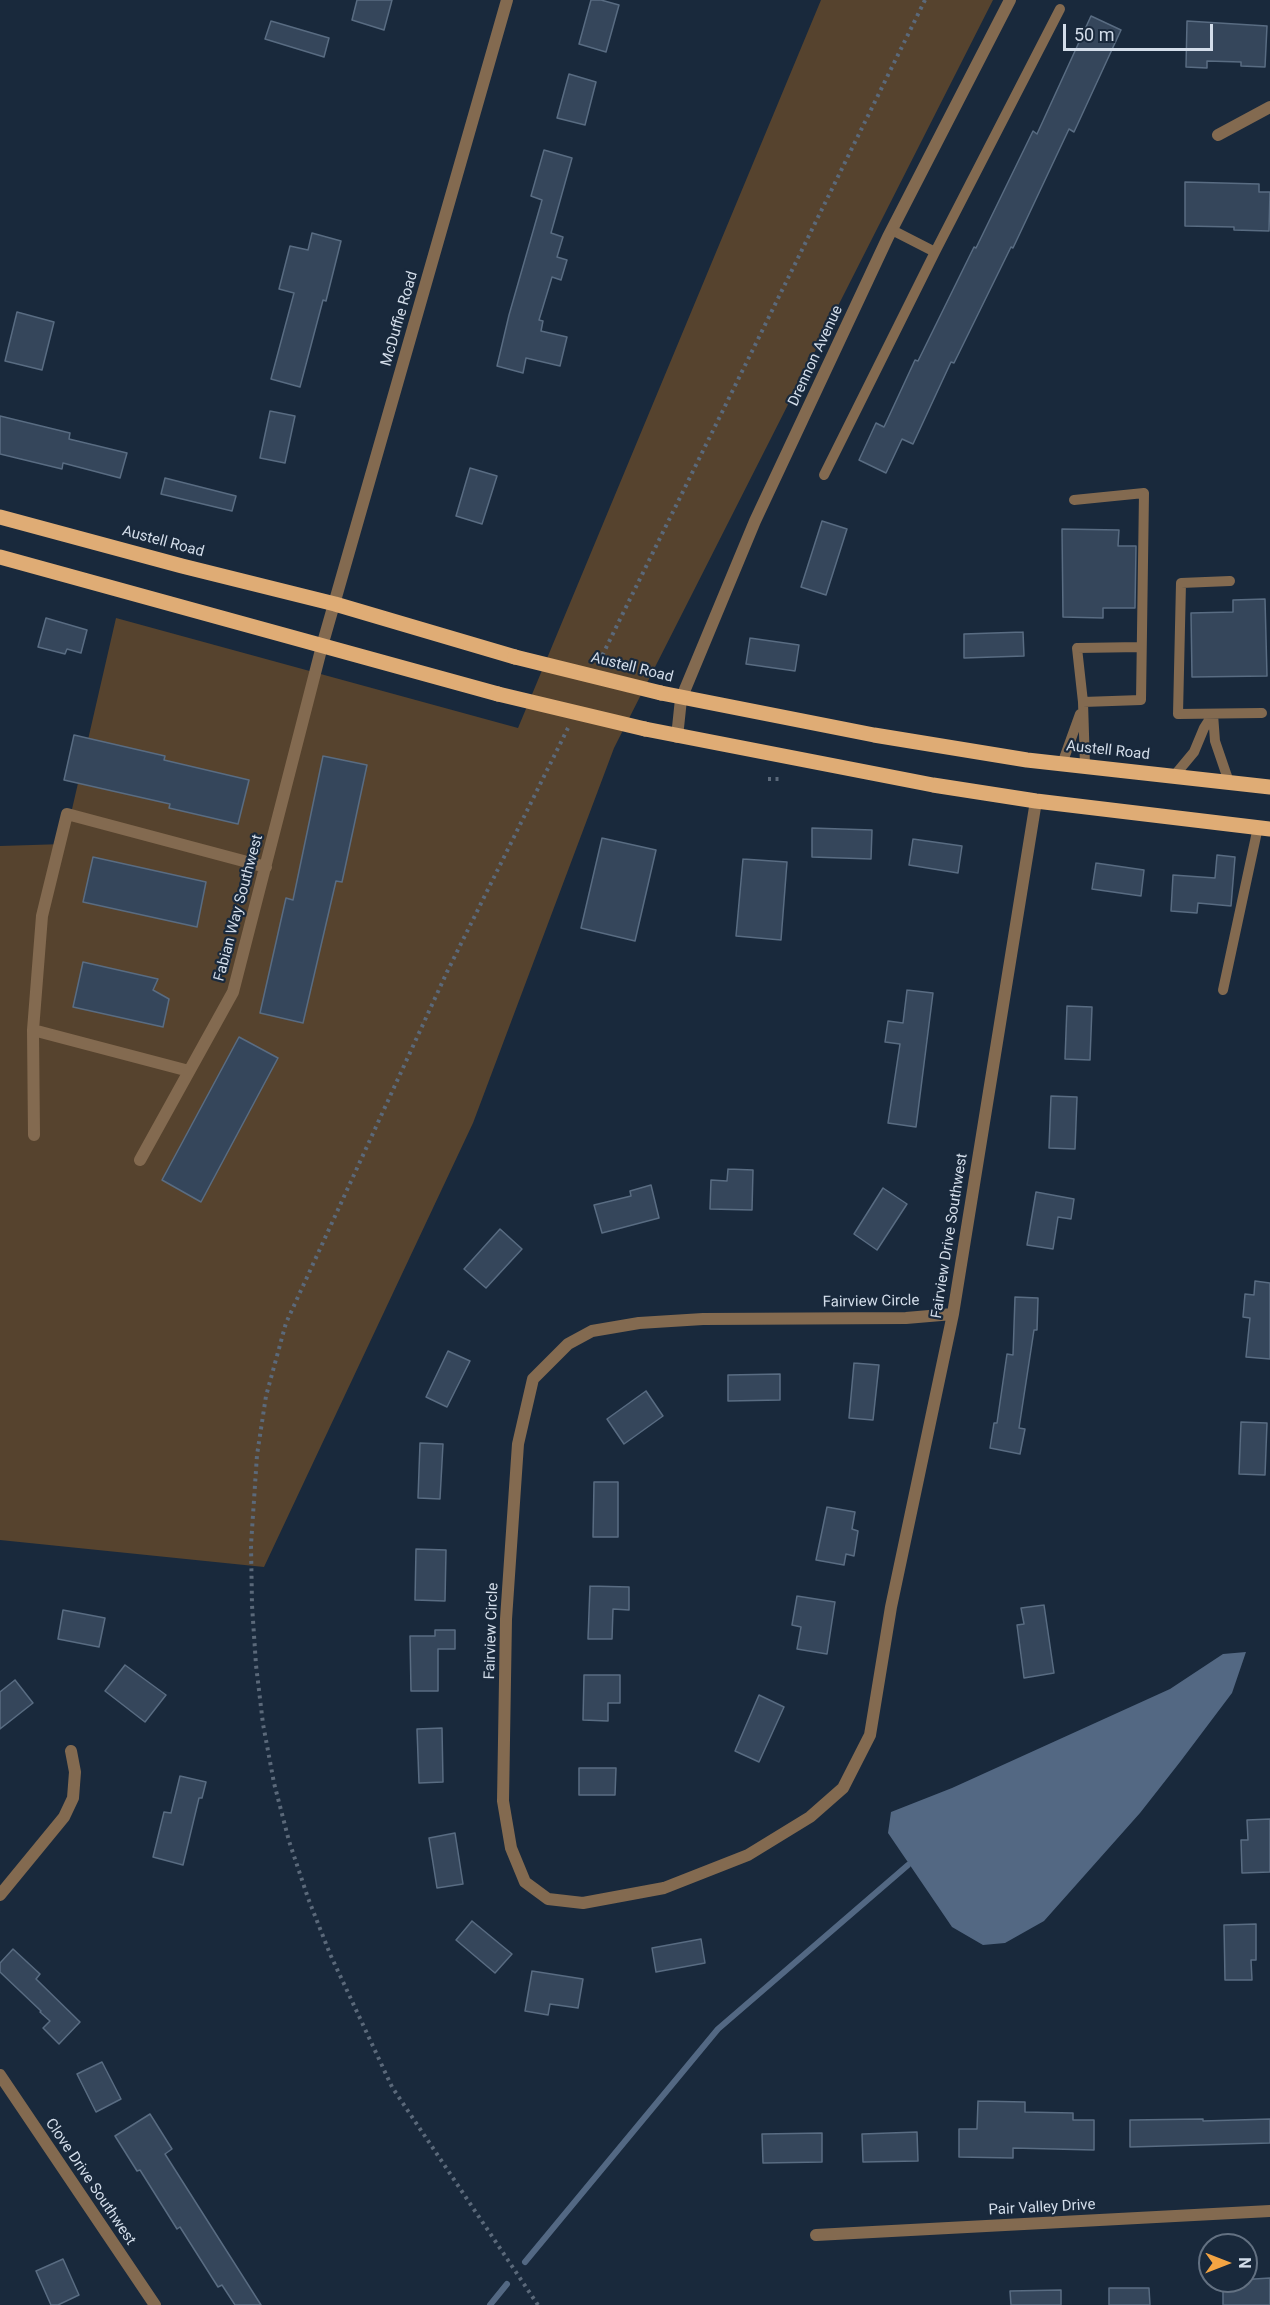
<!DOCTYPE html>
<style>
body{margin:0}
#map{position:relative;width:1270px;height:2305px;overflow:hidden;background:#19293c;font-family:Roboto,sans-serif}
canvas{display:block}
.north{position:absolute;left:1198px;top:2233px;width:60px;height:60px;box-sizing:border-box;background:#19293c;border:2px solid #637182;border-radius:50%;rotate:90deg;font-size:16px;font-weight:700;line-height:24px;text-align:center;color:#d3ddea}
.north::after{content:'';display:block;margin:auto;width:21px;height:27px;background:#f3a443;clip-path:polygon(50% 0,100% 100%,50% 72%,0 100%)}
.scale{position:absolute;left:1063px;top:24px;width:150px;height:27px;box-sizing:border-box;border:3px solid #d3ddea;border-top:0;padding-left:8px;font-size:18px;line-height:21px;white-space:nowrap;color:#d3ddea;-webkit-text-stroke:4px #19293c;paint-order:stroke}
</style>
<div id="map">
<canvas width="1270" height="2305"></canvas>
<div class="north">N</div>
<div class="scale">50 m</div>
</div>
<script>
const ctx = document.querySelector('canvas').getContext('2d');
ctx.lineJoin = 'round';
function paint(path, color) { ctx.fillStyle = color; ctx.fill(path, 'evenodd'); }
const toPath = rows => new Path2D(rows.map(r => 'M' + r).join(''));
function trace(path, color, width, dash) { ctx.strokeStyle = color; ctx.lineWidth = width; ctx.lineCap = dash ? 'butt' : 'round'; ctx.setLineDash(dash || []); ctx.stroke(path); }
function write(font, color, halo, rows, align = 'center') {
  ctx.font = font + ' Roboto,sans-serif'; ctx.lineWidth = 4.5; ctx.setLineDash([]); ctx.textBaseline = 'middle'; ctx.strokeStyle = halo; ctx.fillStyle = color; for (const [text, x, y, turn = 0] of rows) {
    ctx.save(); ctx.translate(x, y); ctx.rotate((+turn || 0) * Math.PI / 180); ctx.textAlign = isNaN(turn) ? turn : align; if (halo) ctx.strokeText(text, 0, 0); ctx.fillText(text, 0, 0); ctx.restore();
  }
}
paint(toPath([
 [821,0,993,0,614,748,473,1123,264,1567,0,1540,0,846,64,844,116,618,518,728]
]), '#56432e');
paint(toPath([
 [1246,1652,1232,1693,1180,1762,1140,1813,1044,1921,1005,1943,983,1945,952,1927,888,1833,891,1812,952,1788,1170,1689,1223,1654]
]), '#536883');
trace(toPath([
 [525,2262,718,2029,908,1865],
 [490,2305,507,2284]
]), '#536883', 6);
const building = toPath([
 [357,0,392,0,384,30,352,20,357,0],
 [591,0,601,0,619,5,606,52,579,44,591,0],
 [1091,16,1121,30,1074,132,1069,129,1013,248,1011,247,954,363,951,362,913,444,902,439,886,473,859,460,876,423,884,427,915,360,918,361,974,247,976,248,1033,131,1037,134,1091,16],
 [271,21,329,38,324,57,265,39,271,21],
 [1187,21,1267,26,1265,67,1241,66,1241,62,1207,61,1207,68,1186,67,1187,21],
 [569,74,596,82,585,125,557,118,569,74],
 [544,150,572,158,551,233,563,237,557,257,567,260,561,280,552,277,539,320,543,321,541,331,567,337,560,366,526,358,523,373,497,366,509,315,542,200,531,196,544,150],
 [1185,182,1259,184,1259,192,1270,192,1269,231,1234,230,1234,227,1185,226,1185,182],
 [312,233,341,241,326,301,323,300,300,387,271,379,294,293,279,289,290,246,308,250,312,233],
 [17,312,54,322,42,370,5,361,17,312],
 [270,411,295,416,285,463,260,458,270,411],
 [0,416,70,433,69,439,127,453,120,478,63,463,62,469,0,454,0,416],
 [470,468,497,476,482,524,456,516,470,468],
 [165,478,236,496,232,511,161,494,165,478],
 [822,521,847,529,826,595,801,587,822,521],
 [1062,529,1119,530,1118,546,1136,546,1135,608,1103,608,1103,618,1063,617,1062,529],
 [1265,599,1267,676,1192,677,1191,613,1233,612,1233,600,1265,599],
 [46,618,87,630,81,653,67,649,65,654,38,647,46,618],
 [1023,632,1024,656,964,658,964,634,1023,632],
 [750,638,799,645,795,671,746,664,750,638],
 [74,735,165,756,164,760,249,780,238,824,169,808,170,804,64,780,74,735],
 [323,756,367,765,342,882,336,881,303,1023,260,1013,286,898,293,900,323,756],
 [812,828,872,830,871,859,812,857,812,828],
 [602,838,656,850,635,941,581,928,602,838],
 [913,839,962,846,958,873,909,865,913,839],
 [1217,855,1235,857,1231,906,1198,903,1197,913,1171,911,1173,875,1215,878,1217,855],
 [93,857,206,882,197,927,83,902,93,857],
 [743,859,787,862,781,940,736,936,743,859],
 [1096,863,1144,870,1141,896,1092,889,1096,863],
 [83,962,158,979,153,990,169,999,163,1027,73,1007,83,962],
 [907,990,933,993,916,1127,888,1123,900,1044,885,1042,888,1021,903,1023,907,990],
 [1067,1006,1092,1007,1090,1060,1065,1059,1067,1006],
 [239,1037,278,1058,201,1202,162,1180,239,1037],
 [1051,1096,1077,1097,1075,1149,1049,1148,1051,1096],
 [728,1169,753,1170,752,1210,710,1209,711,1180,727,1181,728,1169],
 [651,1185,659,1218,602,1233,594,1205,631,1196,630,1191,651,1185],
 [883,1188,907,1204,877,1250,854,1234,883,1188],
 [1036,1192,1074,1199,1071,1219,1058,1217,1053,1249,1027,1245,1036,1192],
 [500,1229,522,1249,486,1288,464,1269,500,1229],
 [1255,1281,1270,1283,1270,1359,1246,1357,1250,1318,1243,1317,1245,1294,1254,1295,1255,1281],
 [1015,1297,1038,1298,1037,1330,1034,1330,1019,1428,1025,1429,1020,1454,990,1448,994,1423,997,1423,1007,1354,1013,1355,1015,1297],
 [448,1351,470,1361,447,1407,426,1397,448,1351],
 [854,1363,879,1365,873,1420,849,1418,854,1363],
 [780,1374,780,1400,728,1401,728,1375,780,1374],
 [646,1391,663,1416,624,1444,607,1419,646,1391],
 [1241,1422,1267,1423,1265,1475,1239,1474,1241,1422],
 [420,1443,443,1444,440,1499,418,1498,420,1443],
 [594,1482,618,1482,618,1537,593,1537,594,1482],
 [827,1507,855,1512,852,1529,858,1531,854,1556,846,1554,844,1565,816,1560,827,1507],
 [416,1549,446,1550,445,1601,415,1600,416,1549],
 [590,1586,629,1587,629,1610,613,1609,612,1639,588,1639,590,1586],
 [797,1596,835,1602,827,1654,797,1649,801,1627,792,1625,797,1596],
 [1044,1605,1054,1673,1024,1678,1017,1625,1024,1624,1021,1608,1044,1605],
 [63,1610,105,1618,99,1647,58,1639,63,1610],
 [435,1630,455,1630,455,1649,438,1649,438,1691,411,1691,410,1636,435,1636,435,1630],
 [125,1665,166,1695,145,1722,105,1691,125,1665],
 [584,1675,620,1675,620,1703,608,1703,608,1721,583,1720,584,1675],
 [15,1680,33,1703,0,1729,0,1692,15,1680],
 [759,1695,784,1707,759,1762,735,1751,759,1695],
 [442,1728,443,1782,419,1783,417,1729,442,1728],
 [579,1768,616,1768,615,1795,579,1795,579,1768],
 [180,1776,206,1782,202,1798,199,1798,183,1865,153,1857,164,1812,171,1813,180,1776],
 [1270,1819,1270,1872,1242,1873,1241,1840,1248,1840,1247,1820,1270,1819],
 [455,1833,463,1884,437,1888,429,1838,455,1833],
 [472,1921,512,1954,495,1973,456,1940,472,1921],
 [1256,1924,1256,1960,1251,1960,1252,1980,1225,1980,1224,1925,1256,1924],
 [701,1939,705,1963,656,1972,652,1948,701,1939],
 [13,1949,40,1974,36,1979,80,2022,59,2044,43,2028,50,2021,40,2012,41,2011,0,1972,0,1963,13,1949],
 [532,1971,583,1979,578,2008,550,2004,548,2015,525,2011,532,1971],
 [102,2062,121,2099,96,2112,77,2074,102,2062],
 [978,2101,1025,2102,1025,2112,1073,2113,1073,2120,1094,2120,1094,2150,1013,2148,1013,2158,959,2157,959,2129,977,2129,978,2101],
 [150,2114,172,2149,165,2154,261,2305,235,2305,222,2285,218,2287,180,2227,177,2229,140,2170,137,2171,115,2136,150,2114],
 [1203,2119,1203,2121,1270,2119,1270,2143,1130,2147,1130,2120,1203,2119],
 [917,2132,918,2161,863,2162,862,2134,917,2132],
 [822,2133,822,2162,763,2163,762,2134,822,2133],
 [63,2259,79,2295,58,2305,51,2305,36,2271,63,2259],
 [1270,2278,1270,2305,1223,2305,1223,2281,1270,2278],
 [1109,2288,1149,2288,1150,2305,1109,2305,1109,2288],
 [1061,2290,1061,2305,1011,2305,1010,2291,1061,2290]
]);
paint(building, '#35465b');
trace(building, '#596c82', 1.5);
trace(toPath([
 [599,662,925,0],
 [768,779,779,779],
 [538,2305,392,2087,330,1954,308,1898,289,1841,274,1783,263,1724,256,1665,252,1605,251,1545,257,1455,266,1396,286,1323,447,972,568,728]
]), '#5b697a', 4, [3, 4.5]);
trace(toPath([
 [892,230,935,252,1060,9],
 [824,475,935,252],
 [1074,500,1144,493,1141,700,1083,702],
 [1230,581,1181,583,1178,714,1262,713],
 [1062,764,1080,714],
 [1085,766,1083,702,1077,648,1141,647],
 [1174,776,1194,752,1204,728,1213,714,1215,741,1229,782],
 [1223,990,1258,827]
]), '#836a50', 10);
trace(toPath([
 [1218,135,1270,107],
 [677,737,681,699,755,521,888,237,1010,0],
 [33,1030,189,1071],
 [34,1135,33,1030,42,916,67,814,266,867],
 [140,1160,233,992,322,646],
 [953,1314,906,1318,703,1319,639,1323,592,1331,568,1344,533,1379,518,1444,506,1619,503,1801,511,1848,525,1882,548,1899,583,1903,664,1888,748,1855,810,1817,843,1788,870,1735,891,1607,953,1314,1036,801],
 [0,1895,64,1817,73,1798,75,1772,71,1751],
 [0,2075,155,2305],
 [816,2235,1270,2211]
]), '#836a50', 12);
trace(toPath([
 [322,646,507,0]
]), '#836a50', 12);
trace(toPath([
 [0,517,182,566,335,604,515,657],
 [0,557,498,694],
 [661,693,874,735,1027,760,1270,787],
 [645,729,933,785,1036,801,1270,829]
]), '#dfac75', 15);
trace(toPath([
 [515,657,661,693],
 [498,694,645,729]
]), '#dfac75', 15);
write('15px', '#d3ddea', '#19293c', [
 ["McDuffie Road",400,319,-74],
 ["Drennon Avenue",816,356,-65],
 ["Austell Road",163,542,15],
 ["Austell Road",632,668,14],
 ["Austell Road",1108,751,6],
 ["Fabian Way Southwest",239,908,-75],
 ["Fairview Drive Southwest",950,1236,-81],
 ["Fairview Circle",871,1302,-1],
 ["Fairview Circle",492,1631,-88],
 ["Clove Drive Southwest",90,2182,56],
 ["Pair Valley Drive",1042,2208,-3]
]);
</script>
